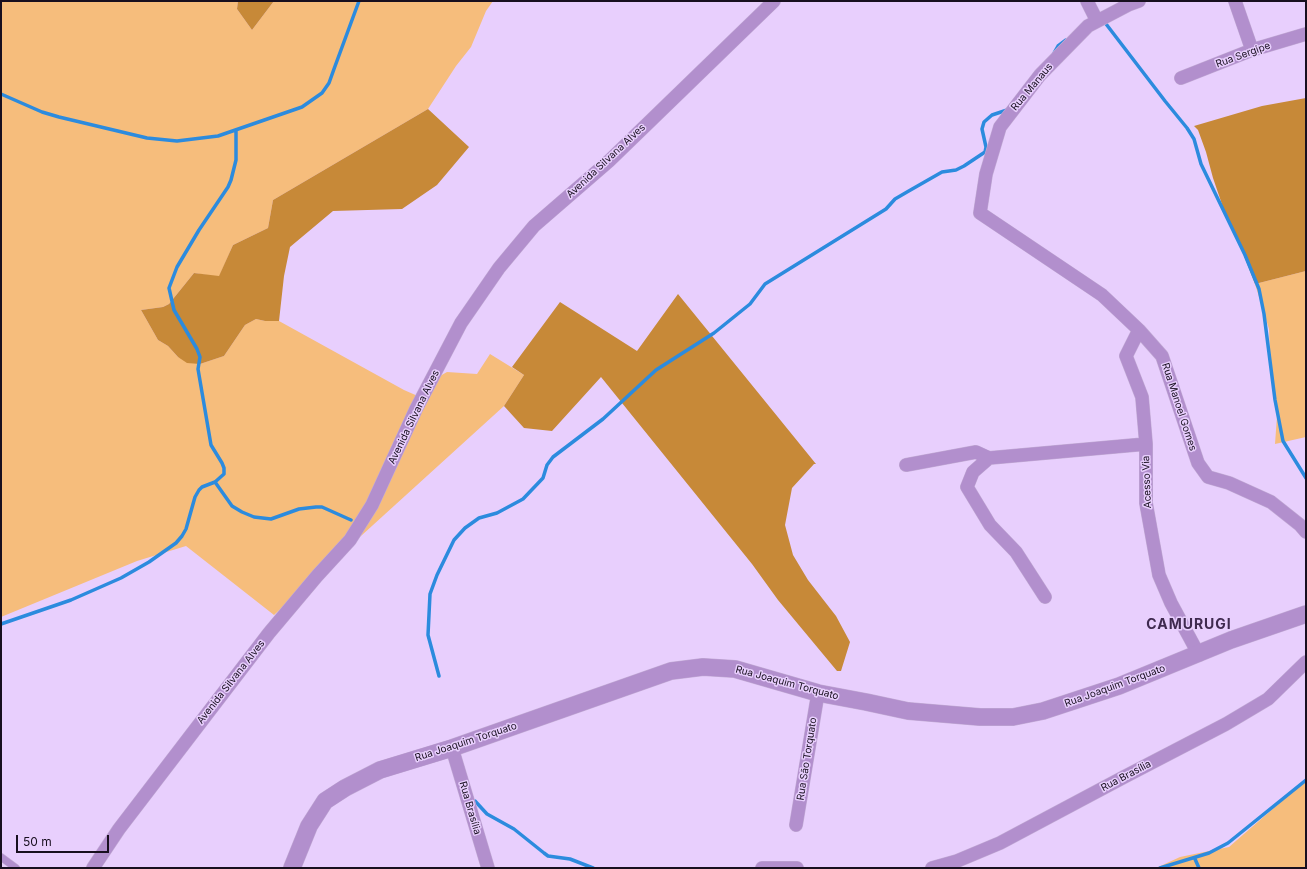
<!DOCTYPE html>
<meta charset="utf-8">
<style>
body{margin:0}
#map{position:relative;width:1307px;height:869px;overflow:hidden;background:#e8cffd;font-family:Inter,sans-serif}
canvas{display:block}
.frame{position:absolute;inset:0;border:2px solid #180f1f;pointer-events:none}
.scale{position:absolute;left:16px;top:835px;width:93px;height:18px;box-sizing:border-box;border:2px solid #180f1f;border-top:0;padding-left:5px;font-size:12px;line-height:14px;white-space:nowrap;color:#180f1f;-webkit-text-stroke:3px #e8cffd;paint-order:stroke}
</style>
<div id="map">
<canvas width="1307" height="869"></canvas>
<div class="frame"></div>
<div class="scale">50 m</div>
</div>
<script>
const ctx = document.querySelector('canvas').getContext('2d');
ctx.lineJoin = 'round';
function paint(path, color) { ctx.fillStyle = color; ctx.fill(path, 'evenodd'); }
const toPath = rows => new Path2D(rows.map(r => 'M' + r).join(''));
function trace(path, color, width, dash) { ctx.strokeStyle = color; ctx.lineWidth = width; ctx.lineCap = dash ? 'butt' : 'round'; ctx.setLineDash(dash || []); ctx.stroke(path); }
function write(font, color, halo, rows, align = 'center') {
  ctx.font = font + ' Inter,sans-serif'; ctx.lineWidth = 3; ctx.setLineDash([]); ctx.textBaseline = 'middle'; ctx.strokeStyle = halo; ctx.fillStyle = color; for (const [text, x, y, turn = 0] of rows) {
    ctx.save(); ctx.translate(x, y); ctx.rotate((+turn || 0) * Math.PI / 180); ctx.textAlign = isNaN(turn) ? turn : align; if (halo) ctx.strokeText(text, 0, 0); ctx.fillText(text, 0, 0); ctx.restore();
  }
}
paint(toPath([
 [1,1,238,1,237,9,252,30,274,1,493,1,486,11,471,47,456,66,428,109,273,200,268,228,233,245,219,277,194,273,169,304,163,307,141,310,158,340,168,346,178,357,200,364,224,356,245,325,256,319,265,321,279,321,404,390,420,397,440,376,447,372,477,374,490,354,524,375,504,406,274,615,186,546,137,561,1,617],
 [1306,271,1306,437,1275,444,1277,416,1270,354,1269,329,1255,284],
 [1306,780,1306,868,1156,868,1180,857,1229,847]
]), '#f6bd7c');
paint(toPath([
 [238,1,274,1,252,30,237,9],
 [1306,98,1306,271,1255,284,1239,243,1226,216,1213,178,1206,152,1198,130,1194,126,1262,106],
 [428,109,469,147,437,185,402,209,333,211,290,247,284,276,279,321,265,321,256,319,245,325,224,356,200,364,187,363,178,357,168,346,158,340,141,310,163,307,169,304,194,273,219,276,233,245,268,228,273,200],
 [678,294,816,464,814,464,792,488,785,525,793,555,808,580,836,616,850,642,841,671,837,671,778,600,752,564,601,377,552,431,524,428,504,406,524,375,512,367,560,302,637,351]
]), '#c78938');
trace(toPath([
 [1103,20,1165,101,1187,128,1194,139,1201,164,1245,255,1259,289,1264,314,1275,400,1283,441,1306,478],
 [1054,53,1058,46,1066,40],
 [1,94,42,112,59,117,147,138,177,141,218,136,302,107,322,93,329,83,334,69,359,1],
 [215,482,232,506,242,512,254,517,271,519,299,509,316,507,322,507,351,520],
 [1,624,71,600,121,578,149,562,176,543,182,536,186,529,195,497,199,490,202,487,215,482,224,474,224,468,222,463,211,445,198,369,200,357,197,349,174,310,169,288,177,267,199,230,228,187,231,180,236,160,236,130],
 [439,676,428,635,430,594,437,575,454,540,465,528,479,518,497,513,523,499,543,478,547,465,553,457,603,419,656,370,714,333,750,304,765,284,886,209,895,199,907,192,942,172,956,170,964,166,985,152,986,147,982,129,984,122,992,115,1007,110],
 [475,801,487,814,514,829,544,853,548,856,570,859,593,868],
 [1195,859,1199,868],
 [1160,868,1209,853,1228,843,1306,780]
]), '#2c8bde', 3.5);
const service = toPath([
 [1,857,16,868]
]);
const minor = toPath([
 [1087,1,1097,21],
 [1139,1,1128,5,1088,26,1040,75,1000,127,986,174,980,213,1102,295,1139,330,1162,356,1198,463,1208,477,1229,483,1271,502,1300,525,1306,532],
 [1235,1,1252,50],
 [1181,78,1252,50,1306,34],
 [1139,330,1126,356,1142,397,1146,444,1146,503,1159,575,1171,603,1199,655],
 [989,458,973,472,967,487,990,525,1016,552,1045,597],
 [906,465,976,452,989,458,1146,444],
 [452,748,488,868],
 [796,825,818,693],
 [93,868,119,829,269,633,317,576,350,540,372,505,416,409,461,323,499,268,534,226,609,161,774,1],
 [762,868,797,868],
 [932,868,957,861,1000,843,1124,777,1226,724,1268,699,1306,662]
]);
const tertiary = toPath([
 [292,868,309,826,325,801,345,788,380,770,452,748,671,671,703,667,735,669,818,693,866,702,908,711,980,717,1013,717,1043,711,1119,686,1231,640,1306,614]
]);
trace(service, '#c3acd5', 8);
trace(minor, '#c3acd5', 14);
trace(tertiary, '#c3acd5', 18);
trace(service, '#b28fcd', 7);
trace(minor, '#b28fcd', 13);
trace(tertiary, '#b28fcd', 17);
write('10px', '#180f1f', '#e8cffd', [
 ["Rua Sergipe",1243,55,-20],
 ["Rua Manaus",1032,87,-50],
 ["Avenida Silvana Alves",606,161,-43],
 ["Rua Manoel Gomes",1179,407,72],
 ["Avenida Silvana Alves",414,417,-64],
 ["Acesso Via",1147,482,-92],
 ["Avenida Silvana Alves",231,682,-52],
 ["Rua Joaquim Torquato",787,683,15],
 ["Rua Joaquim Torquato",1115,686,-20],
 ["Rua Joaquim Torquato",466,742,-18],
 ["Rua São Torquato",807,759,-81],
 ["Rua Brasília",1126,776,-28],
 ["Rua Brasília",470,808,74]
]);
ctx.letterSpacing = '1px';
write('bold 14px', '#3f2a4f', '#e8cffd', [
 ["CAMURUGI",1189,625]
]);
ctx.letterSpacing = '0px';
</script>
